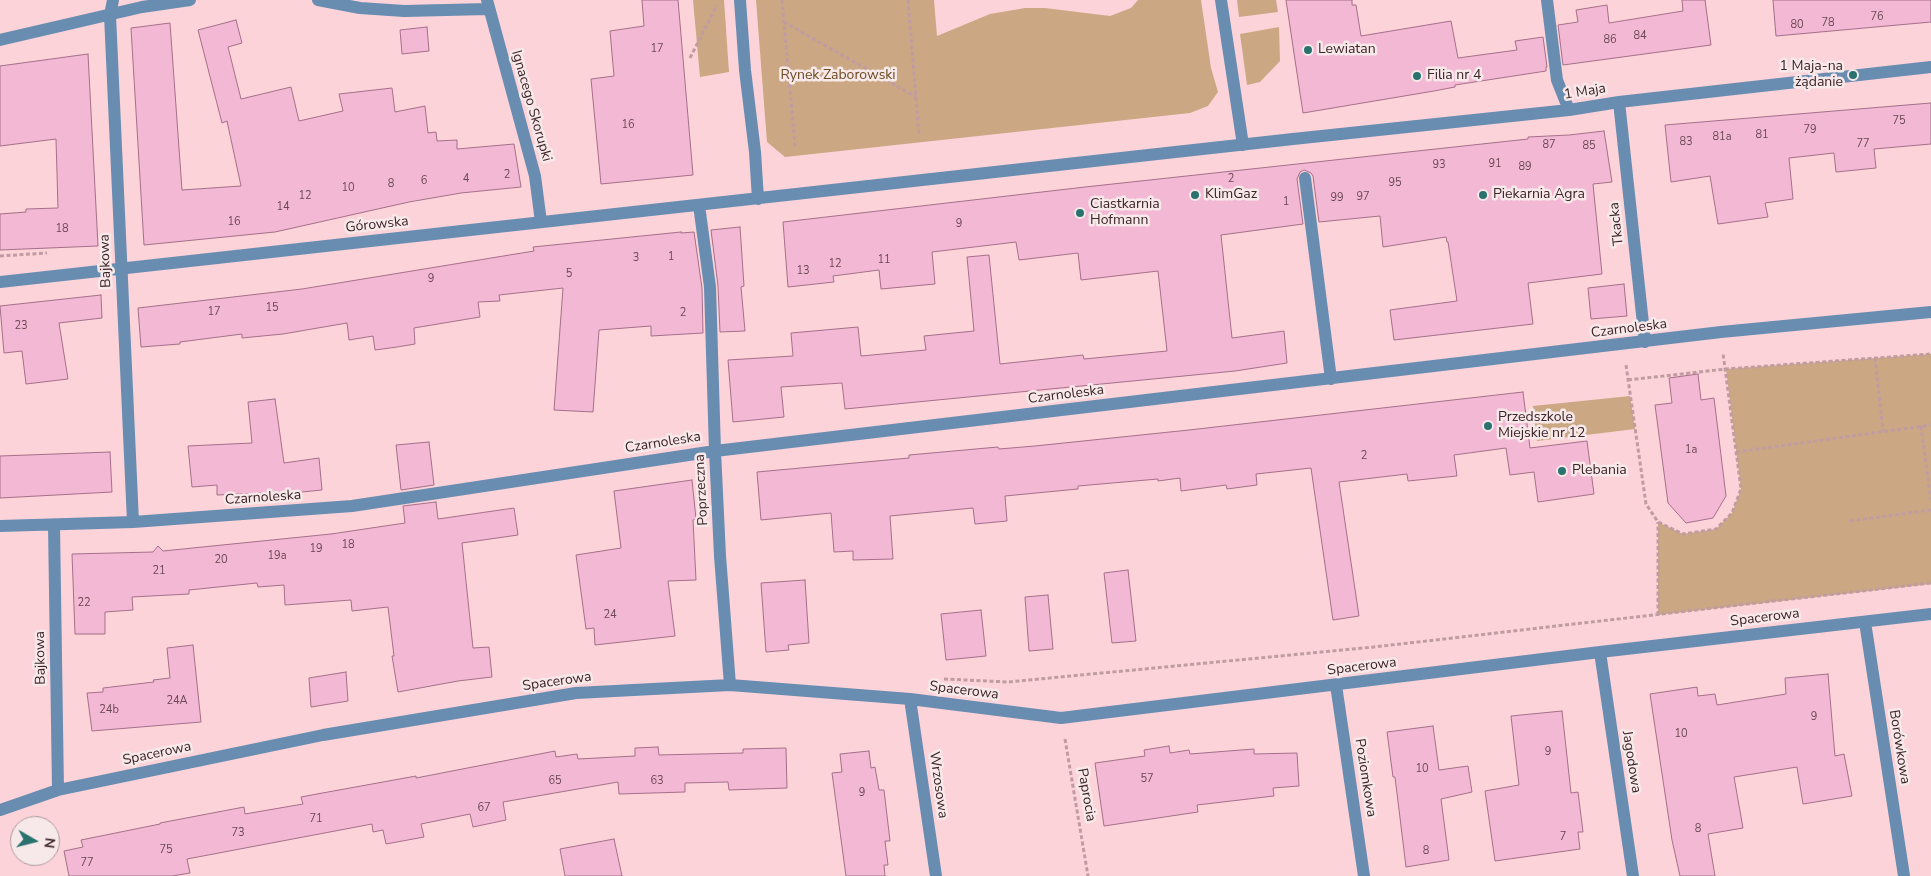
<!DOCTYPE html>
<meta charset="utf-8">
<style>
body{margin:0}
#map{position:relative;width:1931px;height:876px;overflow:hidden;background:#fcd3d9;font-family:"Nunito Sans",sans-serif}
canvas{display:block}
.north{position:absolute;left:10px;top:816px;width:50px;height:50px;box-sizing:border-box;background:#f7e9ea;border:1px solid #ad9a9c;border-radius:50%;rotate:98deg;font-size:14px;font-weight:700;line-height:20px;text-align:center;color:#3d2428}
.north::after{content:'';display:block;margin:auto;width:18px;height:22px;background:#29726e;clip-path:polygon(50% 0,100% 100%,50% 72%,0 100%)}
</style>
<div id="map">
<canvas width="1931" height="876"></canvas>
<div class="north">N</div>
</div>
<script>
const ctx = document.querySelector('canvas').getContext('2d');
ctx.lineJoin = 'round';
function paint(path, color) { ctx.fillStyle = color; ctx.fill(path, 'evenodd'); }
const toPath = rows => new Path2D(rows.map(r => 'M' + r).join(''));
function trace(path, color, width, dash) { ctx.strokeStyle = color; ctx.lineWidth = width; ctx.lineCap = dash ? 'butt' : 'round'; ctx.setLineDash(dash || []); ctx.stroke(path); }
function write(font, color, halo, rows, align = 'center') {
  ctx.font = font + ' "Nunito Sans",sans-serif'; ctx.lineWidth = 5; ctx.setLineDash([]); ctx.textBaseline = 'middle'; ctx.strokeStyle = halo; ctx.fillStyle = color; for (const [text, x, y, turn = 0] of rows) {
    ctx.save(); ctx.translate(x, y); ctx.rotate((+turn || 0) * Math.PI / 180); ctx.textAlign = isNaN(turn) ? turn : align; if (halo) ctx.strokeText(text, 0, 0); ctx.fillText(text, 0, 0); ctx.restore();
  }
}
paint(toPath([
 [693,0,724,0,729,72,700,77],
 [756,0,934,0,937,36,990,14,1025,8,1045,8,1110,16,1131,8,1138,0,1201,0,1211,68,1218,92,1208,106,1190,113,785,157,767,142],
 [1237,0,1276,0,1278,12,1239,17],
 [1279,27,1280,61,1260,82,1247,85,1240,34],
 [1931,354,1931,584,1658,615,1658,522,1683,534,1716,529,1732,513,1741,489,1726,369],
 [1630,396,1635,429,1537,441,1533,406]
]), '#cba883');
const building = toPath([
 [642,0,678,0,693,175,601,184,591,79,614,76,610,31,644,26,642,0],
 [1286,0,1352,0,1352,5,1356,5,1361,36,1451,21,1458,58,1517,50,1515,41,1543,37,1547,67,1546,67,1546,71,1455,85,1455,87,1434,91,1303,113,1286,0],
 [1682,0,1705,0,1711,45,1563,65,1558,25,1578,22,1576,10,1607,5,1609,23,1683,11,1682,0],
 [1773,0,1931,0,1931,22,1776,36,1773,0],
 [236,20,242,43,228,47,241,99,291,87,299,121,343,111,339,94,392,88,395,112,425,106,428,133,436,132,437,141,457,140,457,149,514,144,521,187,461,193,409,202,275,232,144,245,131,28,170,23,182,190,241,186,227,121,222,123,198,30,236,20],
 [427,27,429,51,402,54,400,30,427,27],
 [88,54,98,246,0,250,0,214,26,212,26,209,58,208,56,139,0,146,0,66,88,54],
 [1931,103,1931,144,1874,149,1876,168,1836,172,1834,153,1789,158,1793,199,1765,203,1768,217,1718,224,1710,176,1671,182,1665,125,1931,103],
 [1604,131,1612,182,1593,184,1602,274,1528,283,1533,324,1394,340,1390,310,1457,301,1448,242,1447,242,1446,237,1383,247,1380,216,1319,222,1313,176,1311,173,1304,170,1300,172,1297,179,1303,224,1221,235,1232,338,1284,331,1287,363,1235,371,845,409,842,383,781,387,784,417,733,422,728,360,793,356,791,333,858,327,861,356,926,350,924,336,974,331,967,257,989,255,1000,364,1083,355,1084,359,1167,351,1158,271,1081,280,1078,253,1019,260,1016,242,932,252,935,284,881,289,879,270,833,276,834,282,788,287,783,222,1085,187,1528,139,1528,137,1569,135,1604,131],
 [740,227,744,286,741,287,745,331,720,332,718,286,711,230,740,227],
 [681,232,681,233,694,232,702,288,703,333,651,336,651,326,599,330,593,412,554,410,563,288,499,295,500,301,478,302,480,317,414,328,415,344,397,347,375,350,373,336,349,340,347,323,283,334,242,338,242,334,180,342,180,344,141,347,138,308,302,289,534,251,533,247,681,232],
 [1624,284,1627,316,1591,319,1588,288,1624,284],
 [101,295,102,318,59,323,68,379,26,384,22,351,4,353,0,306,101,295],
 [1698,374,1701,400,1714,398,1726,496,1713,518,1686,523,1668,503,1655,405,1672,403,1669,378,1698,374],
 [1523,392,1530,448,1587,441,1594,494,1538,502,1534,472,1510,475,1506,448,1454,455,1457,476,1408,481,1407,474,1339,482,1359,616,1333,620,1311,468,1256,474,1257,485,1227,489,1226,485,1181,491,1180,478,1158,481,1158,479,1078,486,1078,489,1005,496,1007,521,975,524,973,508,890,516,893,559,853,560,853,551,834,552,831,513,761,520,757,472,909,458,909,455,998,447,999,449,1035,446,1189,430,1523,392],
 [275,399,284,463,319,458,322,490,261,496,261,493,217,495,217,485,192,487,188,446,252,443,248,402,275,399],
 [429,442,434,485,401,490,396,445,429,442],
 [110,452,112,492,0,498,0,456,110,452],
 [692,480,696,519,693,520,696,580,668,581,675,636,595,645,594,628,586,629,576,555,621,548,614,491,692,480],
 [436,502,438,519,514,508,518,535,462,543,473,648,489,647,492,677,458,681,398,692,392,656,394,656,388,607,352,611,351,600,285,605,284,585,258,587,257,583,189,590,189,594,132,597,133,610,105,612,105,634,75,634,72,554,153,552,158,546,163,551,331,534,405,523,403,506,436,502],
 [1128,570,1136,641,1112,643,1104,573,1128,570],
 [805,580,809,643,788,645,789,650,766,652,761,583,805,580],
 [1048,595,1053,649,1029,651,1025,597,1048,595],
 [981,610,986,656,946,660,941,614,981,610],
 [193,645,201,722,92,731,87,693,103,692,103,688,154,682,153,680,170,678,167,648,193,645],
 [346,672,348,701,311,707,309,678,346,672],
 [1828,674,1835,756,1844,754,1852,796,1803,804,1797,767,1734,777,1743,828,1708,834,1715,876,1680,876,1672,840,1650,694,1697,687,1698,696,1715,694,1717,705,1786,694,1785,678,1828,674],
 [1562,711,1571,793,1578,792,1583,832,1578,832,1580,849,1495,861,1485,791,1519,785,1511,716,1562,711],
 [1433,726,1439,770,1468,766,1472,792,1441,799,1449,860,1406,867,1395,777,1393,777,1387,732,1433,726],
 [1169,746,1170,753,1189,750,1190,754,1254,749,1254,754,1297,753,1299,786,1273,788,1274,796,1197,805,1198,812,1104,826,1095,763,1145,756,1144,750,1169,746],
 [658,747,659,755,743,753,743,749,786,748,787,788,729,790,728,782,685,783,685,792,619,794,618,782,503,802,506,820,473,827,470,814,421,824,424,837,386,844,383,830,373,832,372,824,187,859,190,873,172,876,69,876,64,851,83,847,81,840,160,824,160,823,244,807,245,814,303,804,301,797,317,794,416,776,416,778,555,751,556,757,577,754,578,759,635,756,635,748,658,747],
 [869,751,871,768,875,767,879,790,884,790,890,841,885,841,888,865,884,865,885,876,846,876,832,773,842,772,840,754,869,751],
 [614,839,622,876,565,876,560,849,614,839]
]);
paint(building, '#f3b8d4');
trace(building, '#a56f89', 1);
trace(toPath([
 [782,0,795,146],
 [908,0,919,135],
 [784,22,916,97],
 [690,58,717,5],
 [0,256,47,253],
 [1875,358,1883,431],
 [1626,365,1646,504,1658,522,1683,534,1716,529,1732,513,1741,489,1723,353],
 [1628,380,1726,369,1931,354],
 [1921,426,1931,500],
 [1736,452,1931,425],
 [1850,521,1931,510],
 [1658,615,1658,522],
 [944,679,1008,682,1374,647,1931,583],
 [1065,739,1088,876]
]), '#c09ca1', 3, [4, 2.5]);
trace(toPath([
 [113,0,110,15,133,522],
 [318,0,360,8,404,11,488,9],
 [487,0,535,176,541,222],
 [740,0,745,70,755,152,758,199],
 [1221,0,1243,145],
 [1547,0,1557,80,1569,110],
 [0,40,142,7,190,0],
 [1619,102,1645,342],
 [1305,178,1331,379],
 [699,205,710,287,715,451,720,556,730,685],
 [0,282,1293,139,1569,110,1619,102,1931,67],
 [54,525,58,790],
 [0,526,133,522,352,506,715,451,1721,332,1931,312],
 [1865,622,1904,876],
 [1600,652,1633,876],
 [1336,685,1364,876],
 [910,699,936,876],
 [0,810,58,790,323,735,576,693,730,685,910,699,1061,718,1600,652,1931,614]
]), '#688db1', 12);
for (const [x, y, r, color] of [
 [1308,50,5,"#29726e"],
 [1853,75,5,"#29726e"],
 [1417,76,5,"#29726e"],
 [1195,195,5,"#29726e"],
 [1483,195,5,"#29726e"],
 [1080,213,5,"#29726e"],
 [1488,426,5,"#29726e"],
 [1562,471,5,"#29726e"]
]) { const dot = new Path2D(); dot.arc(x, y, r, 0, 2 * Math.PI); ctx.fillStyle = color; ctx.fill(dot); trace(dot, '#f7e9ea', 2); }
write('11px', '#6a4953', null, [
 ["76",1877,17],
 ["78",1828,23],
 ["80",1797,25],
 ["84",1640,36],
 ["86",1610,40],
 ["17",657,49],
 ["75",1899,121],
 ["16",628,125],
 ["79",1810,130],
 ["81",1762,135],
 ["81a",1722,137],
 ["83",1686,142],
 ["77",1863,144],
 ["87",1549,145],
 ["85",1589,146],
 ["91",1495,164],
 ["93",1439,165],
 ["89",1525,167],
 ["2",507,175],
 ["4",466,179],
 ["2",1231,179],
 ["6",424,181],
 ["95",1395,183],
 ["8",391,184],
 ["10",348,188],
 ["12",305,196],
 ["97",1363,197],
 ["99",1337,198],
 ["1",1286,202],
 ["14",283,207],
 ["16",234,222],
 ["9",959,224],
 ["18",62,229],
 ["1",671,257],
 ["3",636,258],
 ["11",884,260],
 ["12",835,264],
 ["13",803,271],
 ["5",569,274],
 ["9",431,279],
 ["15",272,308],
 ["17",214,312],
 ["2",683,313],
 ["23",21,326],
 ["1a",1691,450],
 ["2",1364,456],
 ["18",348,545],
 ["19",316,549],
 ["19a",277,556],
 ["20",221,560],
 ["21",159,571],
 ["22",84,603],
 ["24",610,615],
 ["24A",177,701],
 ["24b",109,710],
 ["9",1814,717],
 ["10",1681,734],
 ["9",1548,752],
 ["10",1422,769],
 ["57",1147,779],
 ["65",555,781],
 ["63",657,781],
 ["9",862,793],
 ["67",484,808],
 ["71",316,819],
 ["8",1698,829],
 ["73",238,833],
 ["7",1563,837],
 ["75",166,850],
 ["8",1426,851],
 ["77",87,863]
]);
write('14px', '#3d2428', '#f7e9ea', [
 ["Lewiatan",1318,50],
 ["1 Maja-na",1843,67,"right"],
 ["żądanie",1843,83,"right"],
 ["Filia nr 4",1427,76],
 ["KlimGaz",1205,195],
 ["Piekarnia Agra",1493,195],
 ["Ciastkarnia",1090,205],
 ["Hofmann",1090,221],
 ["Przedszkole",1498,418],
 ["Miejskie nr 12",1498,434],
 ["Plebania",1572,471]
], 'left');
write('14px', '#6d4a20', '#f7e9ea', [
 ["Rynek Zaborowski",838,76]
]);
write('14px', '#3d2428', '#f7e9ea', [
 ["1 Maja",1585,92,-9],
 ["Ignacego Skorupki",531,106,74],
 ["Tkacka",1617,224,-96],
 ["Górowska",377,225,-6],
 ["Bajkowa",106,261,-92],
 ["Czarnoleska",1629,329,-7],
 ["Czarnoleska",1066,395,-7],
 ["Czarnoleska",663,443,-9],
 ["Poprzeczna",702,490,-93],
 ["Czarnoleska",263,498,-4],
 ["Spacerowa",1765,618,-7],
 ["Bajkowa",41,658,-91],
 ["Spacerowa",1362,667,-7],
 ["Spacerowa",557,682,-8],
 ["Spacerowa",964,691,7],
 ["Borówkowa",1899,747,81],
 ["Spacerowa",157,754,-12],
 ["Jagodowa",1631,762,81],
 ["Poziomkowa",1365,778,81],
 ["Wrzosowa",938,785,82],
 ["Paprocia",1086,795,80]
]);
</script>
